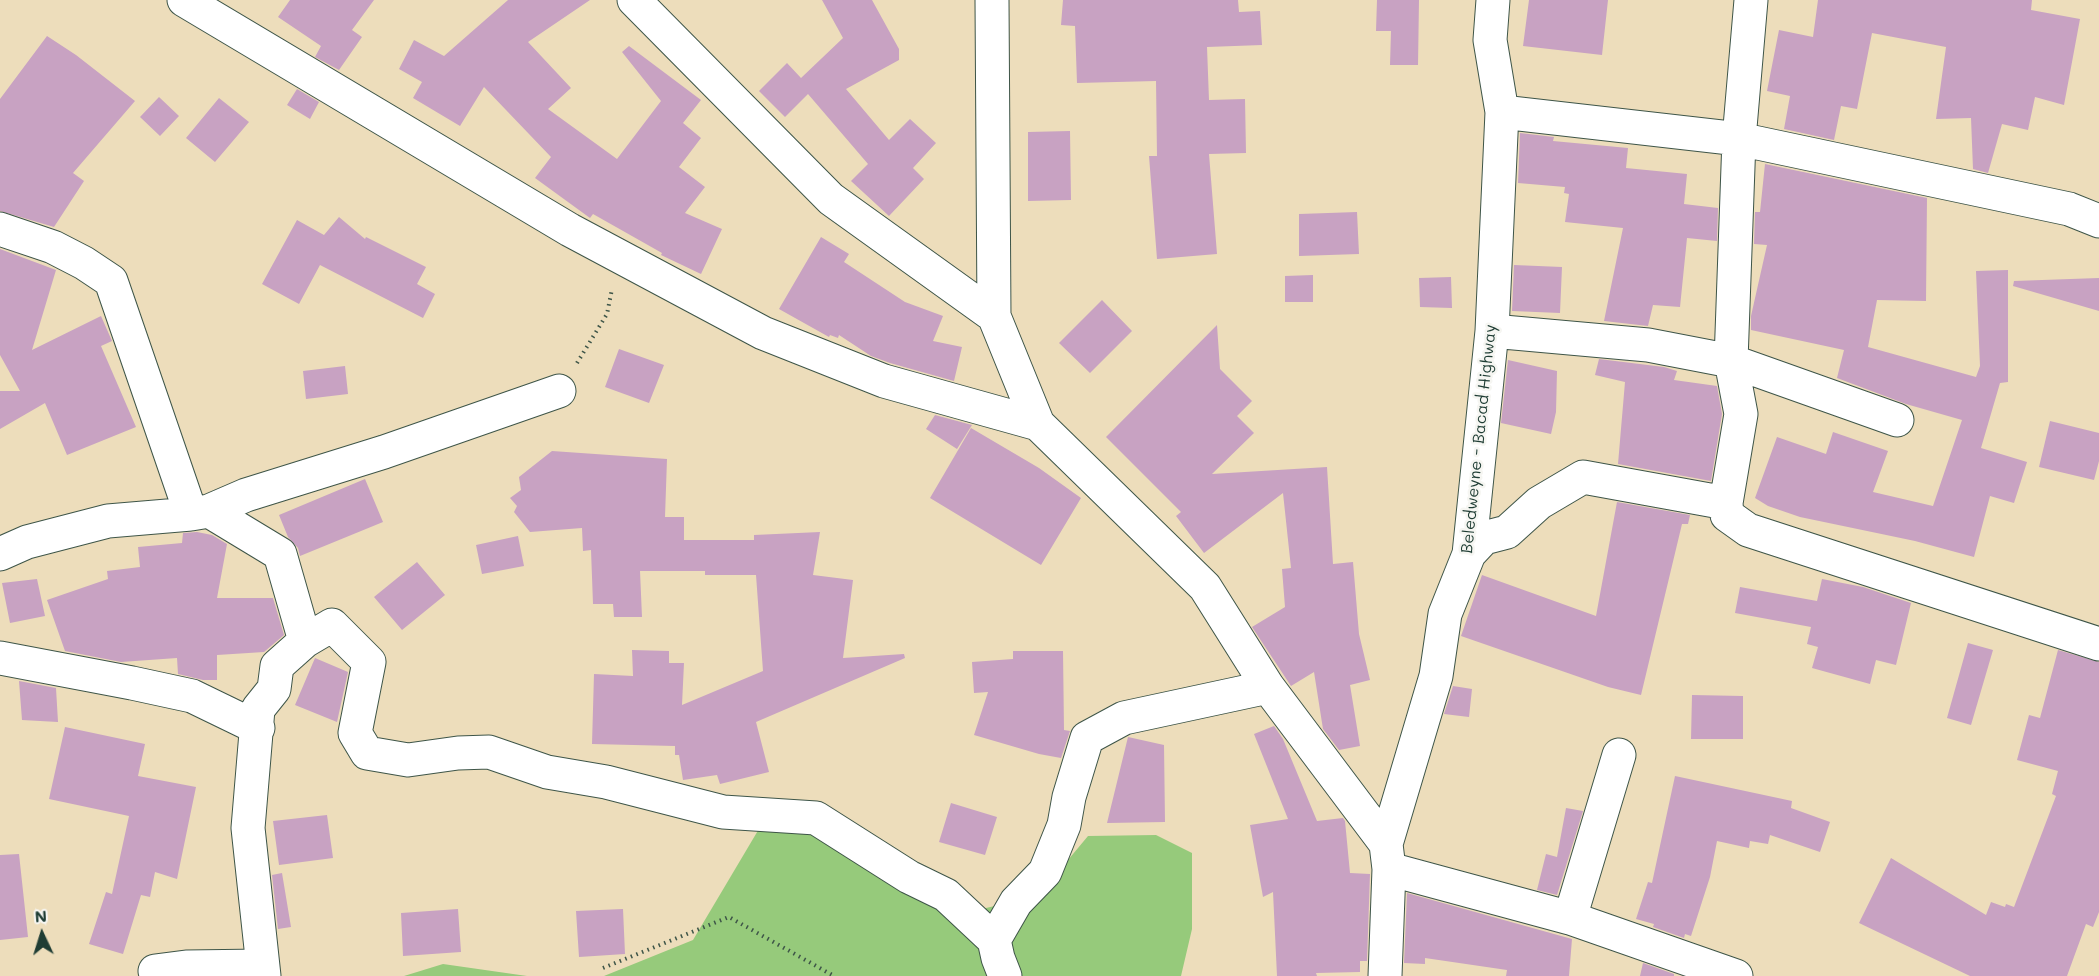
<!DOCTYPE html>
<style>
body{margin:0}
#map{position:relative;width:2099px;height:976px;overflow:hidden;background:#edddbb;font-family:Mali,sans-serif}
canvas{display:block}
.north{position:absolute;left:12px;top:904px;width:60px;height:60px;-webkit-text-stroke:4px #f6f6f2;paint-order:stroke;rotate:356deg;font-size:16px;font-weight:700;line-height:24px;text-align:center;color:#1f3d34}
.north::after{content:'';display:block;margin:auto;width:21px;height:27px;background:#1f3d34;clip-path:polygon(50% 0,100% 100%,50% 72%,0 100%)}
</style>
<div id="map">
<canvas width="2099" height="976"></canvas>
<div class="north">N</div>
</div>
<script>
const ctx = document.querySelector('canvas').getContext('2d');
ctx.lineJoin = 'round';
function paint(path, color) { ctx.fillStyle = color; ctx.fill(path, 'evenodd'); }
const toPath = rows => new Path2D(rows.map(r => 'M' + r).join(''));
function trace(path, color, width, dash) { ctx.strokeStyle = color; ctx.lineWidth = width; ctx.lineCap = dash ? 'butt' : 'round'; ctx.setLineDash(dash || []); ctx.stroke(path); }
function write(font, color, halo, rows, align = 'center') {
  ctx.font = font + ' Mali,sans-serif'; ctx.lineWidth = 5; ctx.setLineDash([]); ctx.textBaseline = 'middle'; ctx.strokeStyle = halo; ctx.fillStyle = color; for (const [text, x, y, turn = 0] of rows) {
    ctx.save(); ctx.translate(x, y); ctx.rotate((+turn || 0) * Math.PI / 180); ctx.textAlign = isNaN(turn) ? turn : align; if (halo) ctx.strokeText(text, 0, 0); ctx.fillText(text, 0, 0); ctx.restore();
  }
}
paint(toPath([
 [769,812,960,914,1038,896,1088,836,1156,835,1192,853,1192,929,1181,976,604,976,693,940],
 [443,964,527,976,404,976]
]), '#96ca7b');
paint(toPath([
 [290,0,374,0,352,30,362,37,339,70,315,57,321,46,278,17],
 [508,0,590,0,528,42,571,88,548,109,617,159,661,101,622,52,629,46,701,100,683,123,701,138,679,167,705,187,685,213,722,229,701,274,661,255,662,253,593,214,590,218,535,178,551,157,484,87,460,126,413,98,422,82,399,69,414,40,444,56],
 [822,0,872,0,899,49,899,60,846,89,889,140,910,119,936,143,913,168,924,179,889,216,851,181,868,164,808,94,785,117,759,91,787,63,801,78,843,38],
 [1063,0,1238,0,1239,12,1260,11,1262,45,1207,47,1209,100,1245,99,1246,153,1209,154,1217,254,1157,259,1149,156,1157,156,1156,81,1077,83,1075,26,1061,25],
 [1377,0,1419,0,1418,65,1390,65,1391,31,1376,31],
 [1529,0,1608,0,1602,55,1523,46],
 [1818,0,2032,0,2031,10,2080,19,2064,105,2035,97,2028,130,2002,124,1988,173,1973,169,1971,118,1936,119,1946,47,1872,33,1857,109,1841,106,1834,140,1784,129,1790,96,1767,91,1779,30,1813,37],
 [47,36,76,55,135,101,73,173,84,181,54,227,0,211,0,99],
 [297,89,319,102,310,119,287,105],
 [159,97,179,116,160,136,140,117],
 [219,98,249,122,215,162,186,138],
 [1070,131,1071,200,1028,201,1028,132],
 [1520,133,1554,137,1553,141,1628,148,1626,168,1687,174,1684,204,1718,208,1717,241,1687,238,1680,307,1653,305,1648,326,1604,321,1623,228,1565,222,1569,194,1564,193,1565,187,1518,183],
 [1765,164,1927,198,1926,301,1877,300,1868,347,1976,377,1980,366,1976,271,2008,270,2008,382,2000,383,1981,448,2027,462,2014,503,1990,496,1974,557,1915,541,1800,517,1768,506,1755,498,1777,437,1826,454,1833,432,1888,451,1873,492,1933,506,1962,420,1906,404,1837,378,1844,350,1751,330,1751,316,1767,245,1754,244,1755,212,1760,212],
 [1357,212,1359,254,1299,256,1299,214],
 [339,217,365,239,366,237,426,267,417,284,435,294,423,318,320,265,299,304,262,284,297,220,324,235],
 [821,237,849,254,844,262,905,302,943,316,933,341,962,347,954,381,890,363,871,356,839,335,838,338,830,335,829,337,779,309],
 [0,249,56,270,32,350,101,316,112,341,101,346,136,427,67,455,45,403,0,429,0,391,20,391,0,355],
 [1514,265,1562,267,1560,313,1512,311],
 [1313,275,1313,302,1285,302,1285,276],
 [1451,277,1452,308,1420,307,1419,278],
 [2099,278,2099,311,2013,286,2014,281],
 [1102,300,1132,331,1090,373,1059,343],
 [1217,325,1220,369,1252,401,1237,416,1254,433,1212,474,1327,467,1333,564,1353,562,1359,634,1370,680,1350,685,1360,746,1339,750,1323,729,1314,672,1291,686,1252,627,1285,607,1282,569,1291,568,1283,493,1204,553,1176,516,1181,512,1106,437],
 [619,349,664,365,649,403,605,387],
 [1599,359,1664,367,1677,371,1674,380,1717,386,1722,414,1711,481,1618,464,1625,382,1595,375],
 [1508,360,1557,371,1556,412,1551,434,1501,423],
 [345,366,348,394,306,399,303,371],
 [935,415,972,425,957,449,926,429],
 [2050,421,2099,433,2099,461,2094,480,2039,467],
 [971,428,1039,468,1081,498,1041,565,930,498],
 [552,451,667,459,665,517,684,517,684,540,754,540,754,535,820,532,813,575,853,580,843,658,904,654,905,658,756,722,769,772,720,784,717,775,683,780,679,755,675,755,675,746,592,744,594,674,633,676,632,650,669,651,669,663,684,663,682,705,763,671,756,575,705,575,705,571,640,571,642,617,614,617,613,604,593,604,591,550,583,551,582,528,530,532,514,512,517,506,510,498,521,490,519,477],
 [365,479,383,522,300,556,298,548,288,537,279,515],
 [1617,502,1690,515,1688,524,1682,524,1641,695,1608,687,1461,636,1482,575,1596,616],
 [197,532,212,535,227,544,217,598,273,598,284,635,264,652,217,655,217,680,203,680,178,674,177,658,121,662,65,651,47,600,108,579,107,571,140,567,138,547,182,543,183,533],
 [518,536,524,566,482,574,476,545],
 [417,562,445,595,402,630,374,597],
 [37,579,45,616,10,623,2,583],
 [1822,579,1863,587,1911,603,1896,665,1876,660,1870,684,1812,668,1818,647,1807,644,1811,627,1735,613,1740,587,1817,601],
 [1968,643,1993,650,1971,725,1947,718],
 [2058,650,2099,662,2099,912,2093,927,2086,924,2067,976,1970,976,1859,923,1891,858,1986,915,1991,902,2005,907,2006,904,2014,907,2056,796,2052,794,2058,771,2017,760,2029,715,2040,718],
 [1013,651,1063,651,1064,730,1070,731,1061,758,1039,754,974,735,988,692,974,693,972,662,1013,659],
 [315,658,348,672,337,722,295,705],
 [19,681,56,688,58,722,22,720],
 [1453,686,1472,689,1469,717,1444,714],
 [1692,695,1743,696,1743,739,1691,739],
 [1274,726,1283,739,1317,821,1343,818,1345,821,1350,873,1370,874,1367,961,1360,961,1360,972,1316,973,1317,976,1277,976,1273,892,1263,897,1250,825,1288,819,1254,734],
 [65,727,145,744,138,776,196,787,177,879,155,872,150,897,141,895,123,954,89,944,106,892,112,894,129,816,49,799],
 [1128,737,1164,745,1165,822,1107,823],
 [1675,776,1792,801,1791,808,1830,822,1820,852,1770,835,1768,844,1750,841,1749,848,1717,841,1710,877,1691,936,1685,934,1684,938,1653,927,1654,924,1636,919,1648,882,1652,883],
 [951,803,997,817,985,855,939,842],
 [1566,808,1583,811,1557,895,1537,890,1546,854,1557,857],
 [327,815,333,858,279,865,273,821],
 [19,854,28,937,0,940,0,855],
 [282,873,291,927,278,929,272,875],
 [1407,893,1572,939,1569,976,1506,976,1507,970,1425,958,1425,964,1404,963],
 [458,909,461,952,403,956,401,913],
 [623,909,625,954,579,957,576,911],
 [1643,963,1674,974,1674,976,1640,976]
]), '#c8a2c2');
const minor = toPath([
 [184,0,570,230,763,333,884,381,1038,424],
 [634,0,831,199,994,316],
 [992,0,994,316,1038,424,1205,587,1268,687,1386,844],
 [1502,112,1739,139,2069,209,2099,221],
 [0,229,53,247,84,263,111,281,191,514],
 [1492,331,1648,345,1731,361,1897,420],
 [1726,503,1741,414,1731,361,1739,139,1751,0],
 [209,511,280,554,305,641],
 [0,554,27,542,108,521,191,514,209,511,246,495,384,452,559,391],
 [1469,554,1484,538,1507,532,1539,503,1583,477,1726,503,1727,515,1748,530,2099,644],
 [0,658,132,683,192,696,258,728],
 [1389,869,1570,918,1736,976],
 [1570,918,1619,755],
 [994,940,1016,902,1045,872,1064,825,1069,797,1087,738,1124,718,1268,687],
 [155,971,186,967,262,966],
 [264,976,248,828,258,709,274,689,277,666,305,641,332,625,369,662,355,733,367,753,408,760,458,753,489,752,547,772,606,782,723,812,816,818,909,877,946,895,994,940,998,958,1005,976],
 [1385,976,1389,869,1386,844,1436,676,1445,614,1469,554,1492,331,1502,112,1490,40,1493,0]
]);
trace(minor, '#3e5548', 35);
trace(toPath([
 [577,363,607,314,612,289],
 [603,968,729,917,834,976]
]), '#3e5548', 4, [1.5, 4.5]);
trace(minor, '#fff', 33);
write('16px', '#1f3d34', '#f6f6f2', [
 ["Beledweyne - Bacad Highway",1479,439,-84]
]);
</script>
